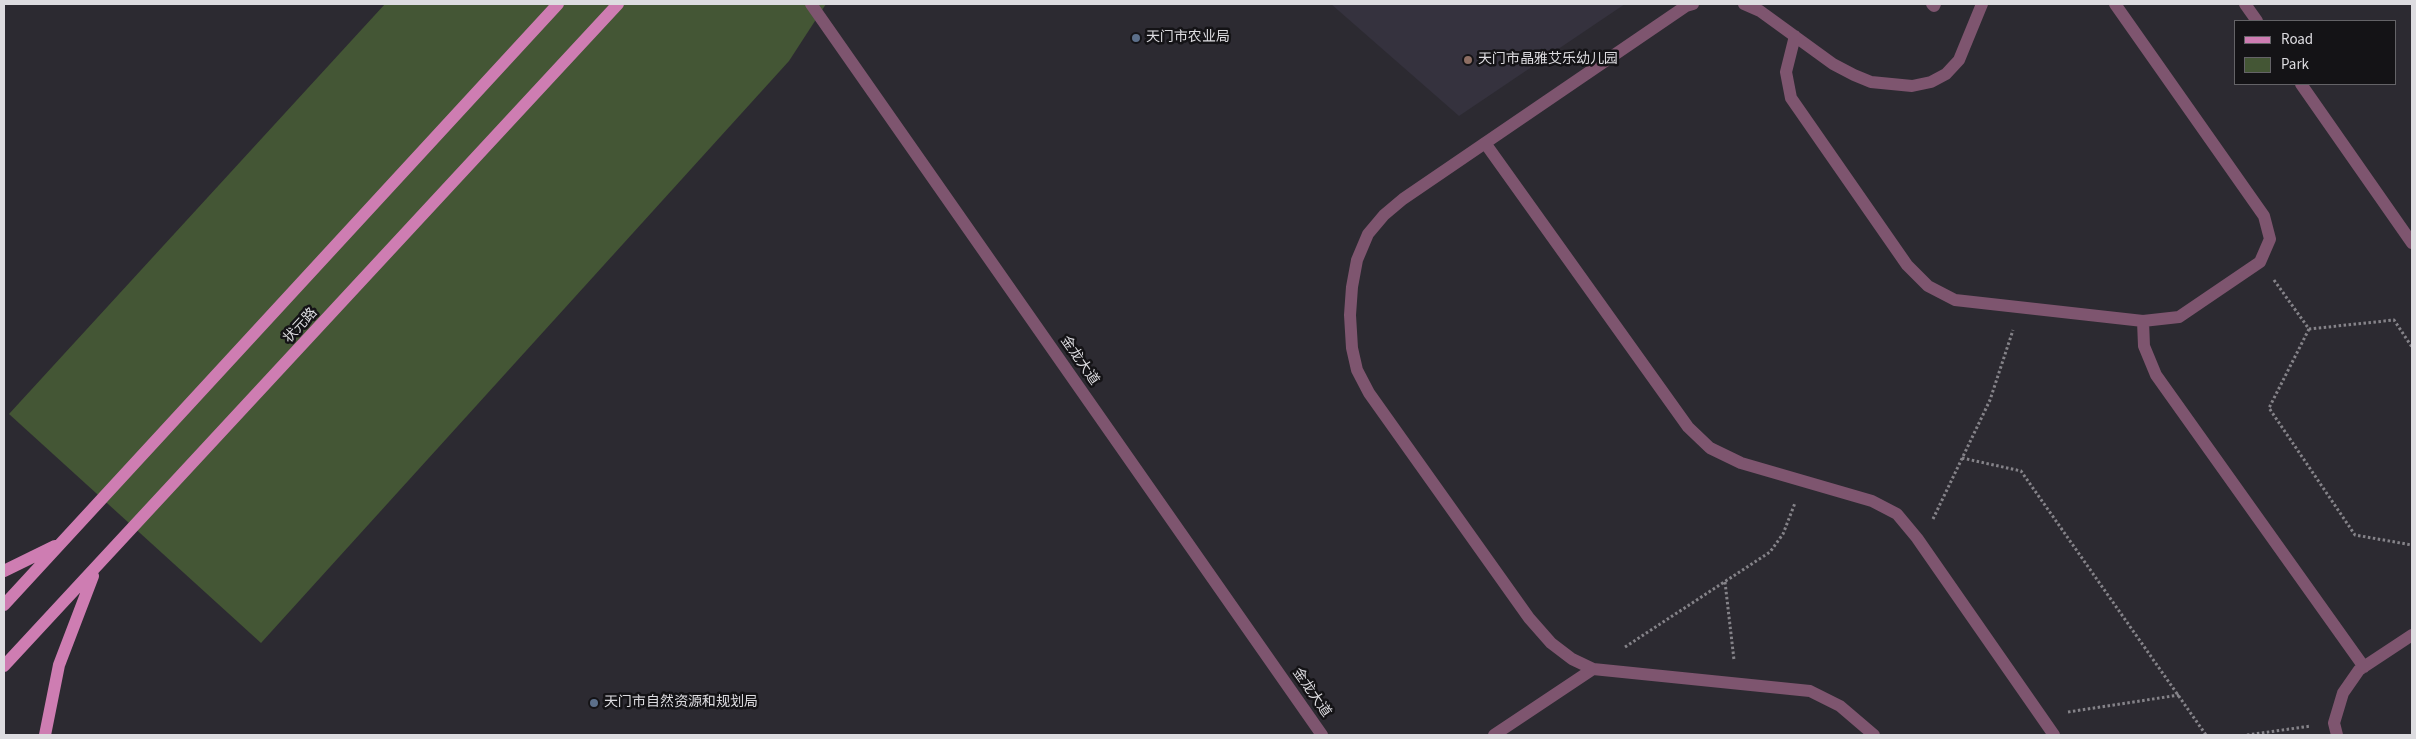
<!DOCTYPE html>
<meta charset="utf-8">
<style>
body{margin:0}
#map{position:relative;width:2416px;height:739px;overflow:hidden;background:#2c2a31;font-family:"Source Sans 3",sans-serif}
canvas{display:block}
.frame{position:absolute;inset:0;border:5px solid #dddce0;pointer-events:none}
.legend{position:absolute;left:2234px;top:20px;width:162px;height:65px;box-sizing:border-box;background:#141316;border:1px solid #646367;margin:0;padding:6px 9px;list-style:none;font-size:15px;color:#dddce0}
.legend li{display:flex;align-items:center;gap:10px;height:25px}
.legend b{width:25px;border:1px solid #646367}
</style>
<div id="map">
<canvas width="2416" height="739"></canvas>
<div class="frame"></div>
<ul class="legend">
<li><b style="height:6px;background:#ce7db2"></b>Road</li>
<li><b style="height:14px;background:#445635"></b>Park</li>
</ul>
</div>
<script>
const ctx = document.querySelector('canvas').getContext('2d');
ctx.lineJoin = 'round';
function paint(path, color) { ctx.fillStyle = color; ctx.fill(path, 'evenodd'); }
const toPath = rows => new Path2D(rows.map(r => 'M' + r).join(''));
function trace(path, color, width, dash) { ctx.strokeStyle = color; ctx.lineWidth = width; ctx.lineCap = dash ? 'butt' : 'round'; ctx.setLineDash(dash || []); ctx.stroke(path); }
function write(font, color, halo, rows, align = 'center') {
  ctx.font = font + ' "Source Sans 3","Noto Sans SC",sans-serif'; ctx.lineWidth = 5; ctx.setLineDash([]); ctx.textBaseline = 'middle'; ctx.strokeStyle = halo; ctx.fillStyle = color; for (const [text, x, y, turn = 0] of rows) {
    ctx.save(); ctx.translate(x, y); ctx.rotate((+turn || 0) * Math.PI / 180); ctx.textAlign = isNaN(turn) ? turn : align; if (halo) ctx.strokeText(text, 0, 0); ctx.fillText(text, 0, 0); ctx.restore();
  }
}
paint(toPath([
 [1331,4,1625,4,1459,116]
]), '#35323e');
paint(toPath([
 [385,4,826,4,789,61,261,643,9,414]
]), '#445635');
trace(toPath([
 [2274,280,2309,329,2394,320,2412,347],
 [2309,329,2269,408,2355,535,2412,545],
 [1962,458,2021,471,2206,735],
 [1933,519,1990,400,2013,330],
 [1725,582,1734,660],
 [1625,647,1770,552,1783,534,1795,503],
 [2068,712,2179,695],
 [2247,735,2311,726]
]), '#858389', 3, [2.5, 2.5]);
trace(toPath([
 [811,4,1322,735],
 [1693,4,1686,6,1403,199,1384,215,1368,234,1357,260,1352,287,1350,315,1352,348,1357,370,1369,393,1529,618,1551,643,1572,659,1593,669,1810,691,1840,706,1874,735],
 [1744,4,1760,11,1833,64,1854,75,1871,82,1912,86,1931,82,1946,74,1959,60,1982,4],
 [1932,4,1934,6,1935,4],
 [2245,4,2257,21],
 [1795,36,1786,72,1791,98,1907,265,1928,286,1955,300,2143,321,2179,317,2260,262,2270,239,2264,216,2115,4],
 [2301,84,2412,243],
 [1485,143,1688,427,1710,448,1741,463,1872,501,1897,514,1917,538,2054,735],
 [2143,321,2144,346,2156,375,2364,667],
 [1494,735,1593,669],
 [2337,735,2334,723,2343,693,2359,670,2412,635]
]), '#7e556f', 12);
trace(toPath([
 [4,571,55,546],
 [4,605,558,4],
 [4,666,618,4],
 [45,735,59,665,93,576]
]), '#ce7db2', 12);
for (const [x, y, r, color] of [
 [1136,38,5,"#5c6f8a"],
 [1468,60,5,"#8d6e63"],
 [594,703,5,"#5c6f8a"]
]) { const dot = new Path2D(); dot.arc(x, y, r, 0, 2 * Math.PI); ctx.fillStyle = color; ctx.fill(dot); trace(dot, '#141316', 2); }
write('14px', '#dddce0', '#141316', [
 ["天门市农业局",1146,38],
 ["天门市晶雅艾乐幼儿园",1478,60],
 ["天门市自然资源和规划局",604,703]
], 'left');
write('14px', '#dddce0', '#141316', [
 ["状元路",301,326,-47],
 ["金龙大道",1079,361,55],
 ["金龙大道",1311,693,55]
]);
</script>
